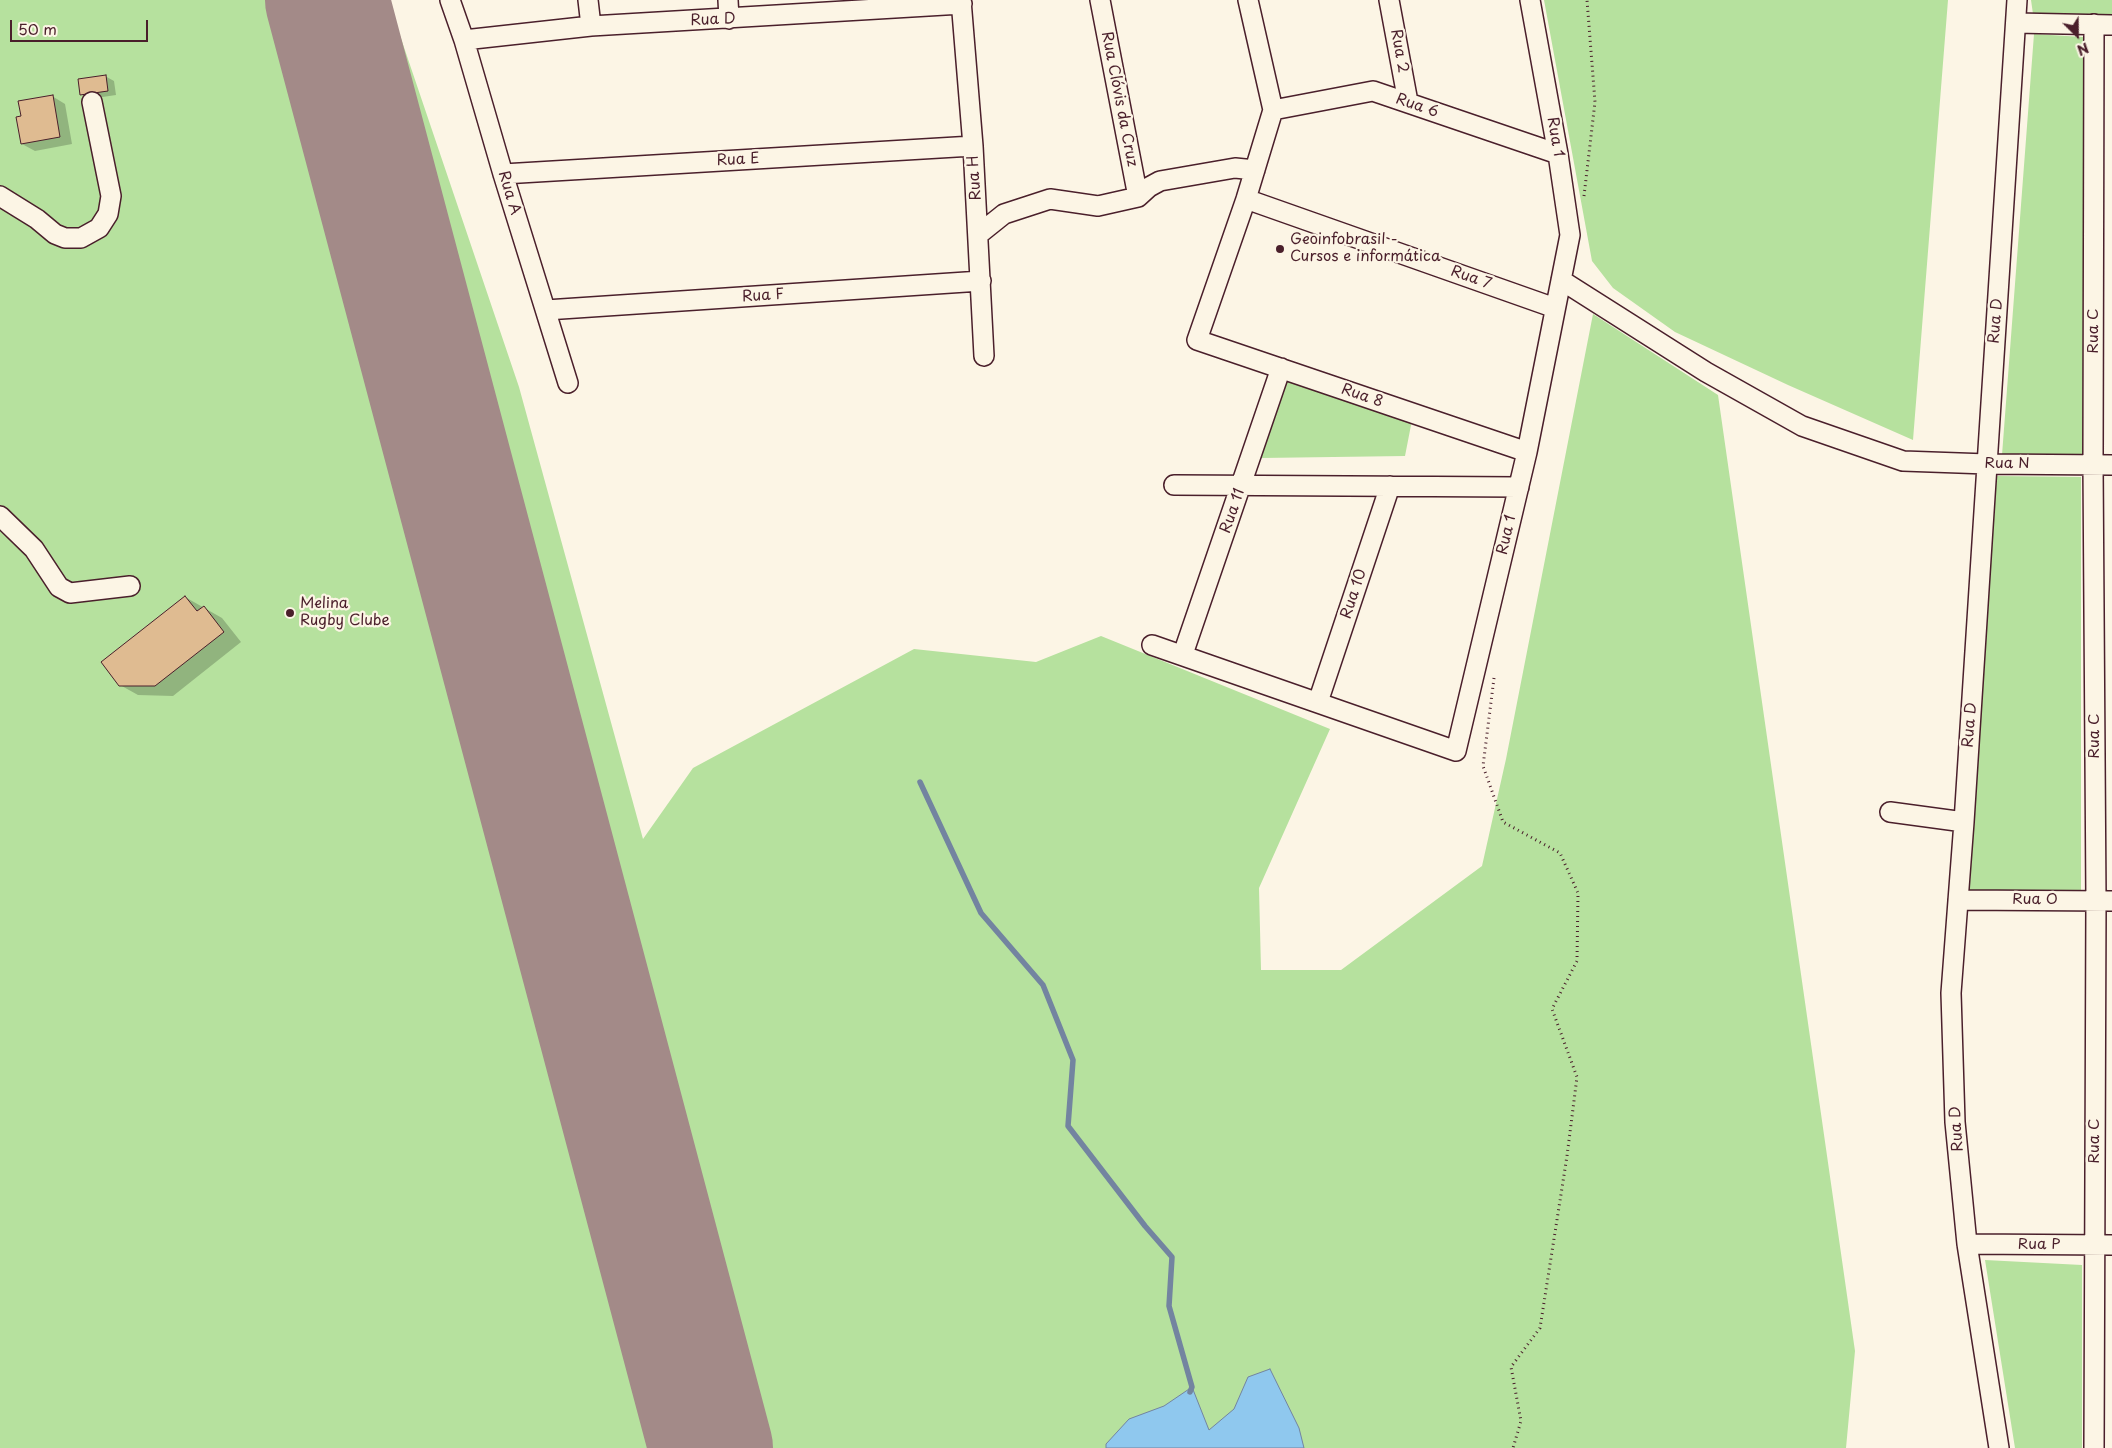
<!DOCTYPE html>
<meta charset="utf-8">
<style>
body{margin:0}
#map{position:relative;width:2112px;height:1448px;overflow:hidden;background:#fcf5e5;font-family:"Playpen Sans",sans-serif}
canvas{display:block}
.north{position:absolute;left:2052px;top:10px;width:50px;height:50px;-webkit-text-stroke:4px #fcf5e5;paint-order:stroke;rotate:157deg;font-size:14px;font-weight:700;line-height:20px;text-align:center;color:#4a1f2b}
.north::after{content:'';display:block;margin:auto;width:18px;height:22px;background:#4a1f2b;clip-path:polygon(50% 0,100% 100%,50% 72%,0 100%)}
.scale{position:absolute;left:10px;top:20px;width:138px;height:22px;box-sizing:border-box;border:2px solid #4a1f2b;border-top:0;padding-left:6px;font-size:15px;line-height:18px;white-space:nowrap;color:#4a1f2b;-webkit-text-stroke:4px #fcf5e5;paint-order:stroke}
</style>
<div id="map">
<canvas width="2112" height="1448"></canvas>
<div class="north">N</div>
<div class="scale">50 m</div>
</div>
<script>
const ctx = document.querySelector('canvas').getContext('2d');
ctx.lineJoin = 'round';
function paint(path, color) { ctx.fillStyle = color; ctx.fill(path, 'evenodd'); }
const toPath = rows => new Path2D(rows.map(r => 'M' + r).join(''));
function trace(path, color, width, dash) { ctx.strokeStyle = color; ctx.lineWidth = width; ctx.lineCap = dash ? 'butt' : 'round'; ctx.setLineDash(dash || []); ctx.stroke(path); }
function write(font, color, halo, rows, align = 'center') {
  ctx.font = font + ' "Playpen Sans",sans-serif'; ctx.lineWidth = 4.5; ctx.setLineDash([]); ctx.textBaseline = 'middle'; ctx.strokeStyle = halo; ctx.fillStyle = color; for (const [text, x, y, turn = 0] of rows) {
    ctx.save(); ctx.translate(x, y); ctx.rotate((+turn || 0) * Math.PI / 180); ctx.textAlign = isNaN(turn) ? turn : align; if (halo) ctx.strokeText(text, 0, 0); ctx.fillText(text, 0, 0); ctx.restore();
  }
}
paint(toPath([
 [0,0,388,0,519,387,643,839,693,768,914,649,1036,662,1101,636,1330,729,1259,888,1261,970,1341,970,1482,866,1506,759,1593,314,1718,395,1855,1351,1846,1448,0,1448],
 [1544,0,1948,0,1913,440,1788,385,1675,332,1613,288,1592,261],
 [2031,0,2112,0,2112,14,2033,14],
 [2034,34,2083,37,2084,457,2002,455],
 [1286,377,1412,420,1405,456,1261,458],
 [1996,476,2081,477,2081,894,1969,898],
 [1985,1260,2082,1265,2082,1448,2015,1448]
]), '#b6e19e');
const water = toPath([
 [1270,1369,1299,1428,1304,1448,1106,1448,1106,1444,1129,1419,1164,1406,1192,1387,1209,1430,1234,1409,1248,1377,1270,1369]
]);
paint(water, '#8fc8ee');
trace(water, '#7384a0', 1);
paint(toPath([
 [105,76,114,81,116,95,89,99,81,94],
 [52,96,65,104,72,144,35,151,22,144,22,117],
 [185,597,222,618,241,642,173,696,138,695,120,685]
]), '#0003');
trace(toPath([
 [920,782,981,913,1043,985,1073,1060,1068,1126,1145,1226,1172,1257,1169,1306,1192,1387,1190,1392]
]), '#7384a0', 5.5);
trace(toPath([
 [327,0,711,1448]
]), '#a38a88', 124);
const building = toPath([
 [106,75,108,91,80,95,78,79,106,75],
 [53,95,60,137,21,144,16,117,21,116,18,101,53,95],
 [185,596,197,611,204,606,224,632,155,686,119,686,101,662,185,596]
]);
paint(building, '#dfbb91');
trace(building, '#4a1f2b', 1);
const minor = toPath([
 [450,0,464,40,503,174,568,383],
 [588,0,591,26],
 [728,0,729,19],
 [961,0,973,146,984,356],
 [1100,0,1138,197],
 [1248,0,1273,110,1246,199,1197,340,1527,452],
 [1389,0,1408,102],
 [2016,23,2112,25],
 [464,40,591,26,962,4],
 [1273,110,1373,91,1558,154],
 [503,174,973,146],
 [0,196,37,219,55,234,65,238,81,238,99,228,108,214,111,196,92,102],
 [1246,199,1555,308],
 [979,234,1004,214,1050,199,1098,206,1138,197,1149,187,1160,181,1235,168,1255,170],
 [1561,280,1706,372,1802,426,1903,461,1987,464,2112,465],
 [546,310,981,281],
 [1174,485,1519,487],
 [0,516,34,549,59,587,70,593,130,586],
 [1152,645,1456,751,1527,452,1570,235,1558,154,1530,0],
 [1183,654,1281,368],
 [1318,702,1390,486],
 [1890,812,1964,822],
 [1958,900,2112,901],
 [1967,1244,2112,1245],
 [1999,1448,1967,1244,1955,1122,1951,993,1964,822,2017,0],
 [2094,1448,2096,900,2093,465,2094,24]
]);
trace(minor, '#4a1f2b', 22);
trace(toPath([
 [1584,196,1595,102,1587,0],
 [1494,678,1483,766,1503,822,1560,853,1578,893,1577,961,1552,1009,1577,1077,1567,1156,1540,1328,1511,1367,1521,1421,1513,1448]
]), '#4a1f2b', 3, [1, 4]);
trace(minor, '#fcf5e5', 19);
for (const [x, y, r, color] of [
 [1280,249,5,"#4a1f2b"],
 [290,613,5,"#4a1f2b"]
]) { const dot = new Path2D(); dot.arc(x, y, r, 0, 2 * Math.PI); ctx.fillStyle = color; ctx.fill(dot); trace(dot, '#fcf5e5', 2); }
write('15px', '#4a1f2b', '#fcf5e5', [
 ["Rua D",713,20,-3],
 ["Rua 2",1399,51,80],
 ["Rua Clóvis da Cruz",1119,99,79],
 ["Rua 6",1417,106,19],
 ["Rua 1",1555,137,80],
 ["Rua E",738,160,-3],
 ["Rua H",975,178,-94],
 ["Rua A",509,193,73],
 ["Rua 7",1471,278,19],
 ["Rua F",763,296,-4],
 ["Rua D",1996,321,-86],
 ["Rua C",2094,331,-90],
 ["Rua 8",1362,396,19],
 ["Rua N",2007,464],
 ["Rua 11",1233,511,-71],
 ["Rua 1",1507,535,-77],
 ["Rua 10",1354,594,-72],
 ["Rua D",1970,725,-86],
 ["Rua C",2095,736,-90],
 ["Rua O",2035,900],
 ["Rua D",1957,1129,-94],
 ["Rua C",2095,1141,-90],
 ["Rua P",2039,1245]
]);
write('15px', '#4a1f2b', '#fcf5e5', [
 ["Geoinfobrasil -",1290,240],
 ["Cursos e informática",1290,257],
 ["Melina",300,604],
 ["Rugby Clube",300,621]
], 'left');
</script>
